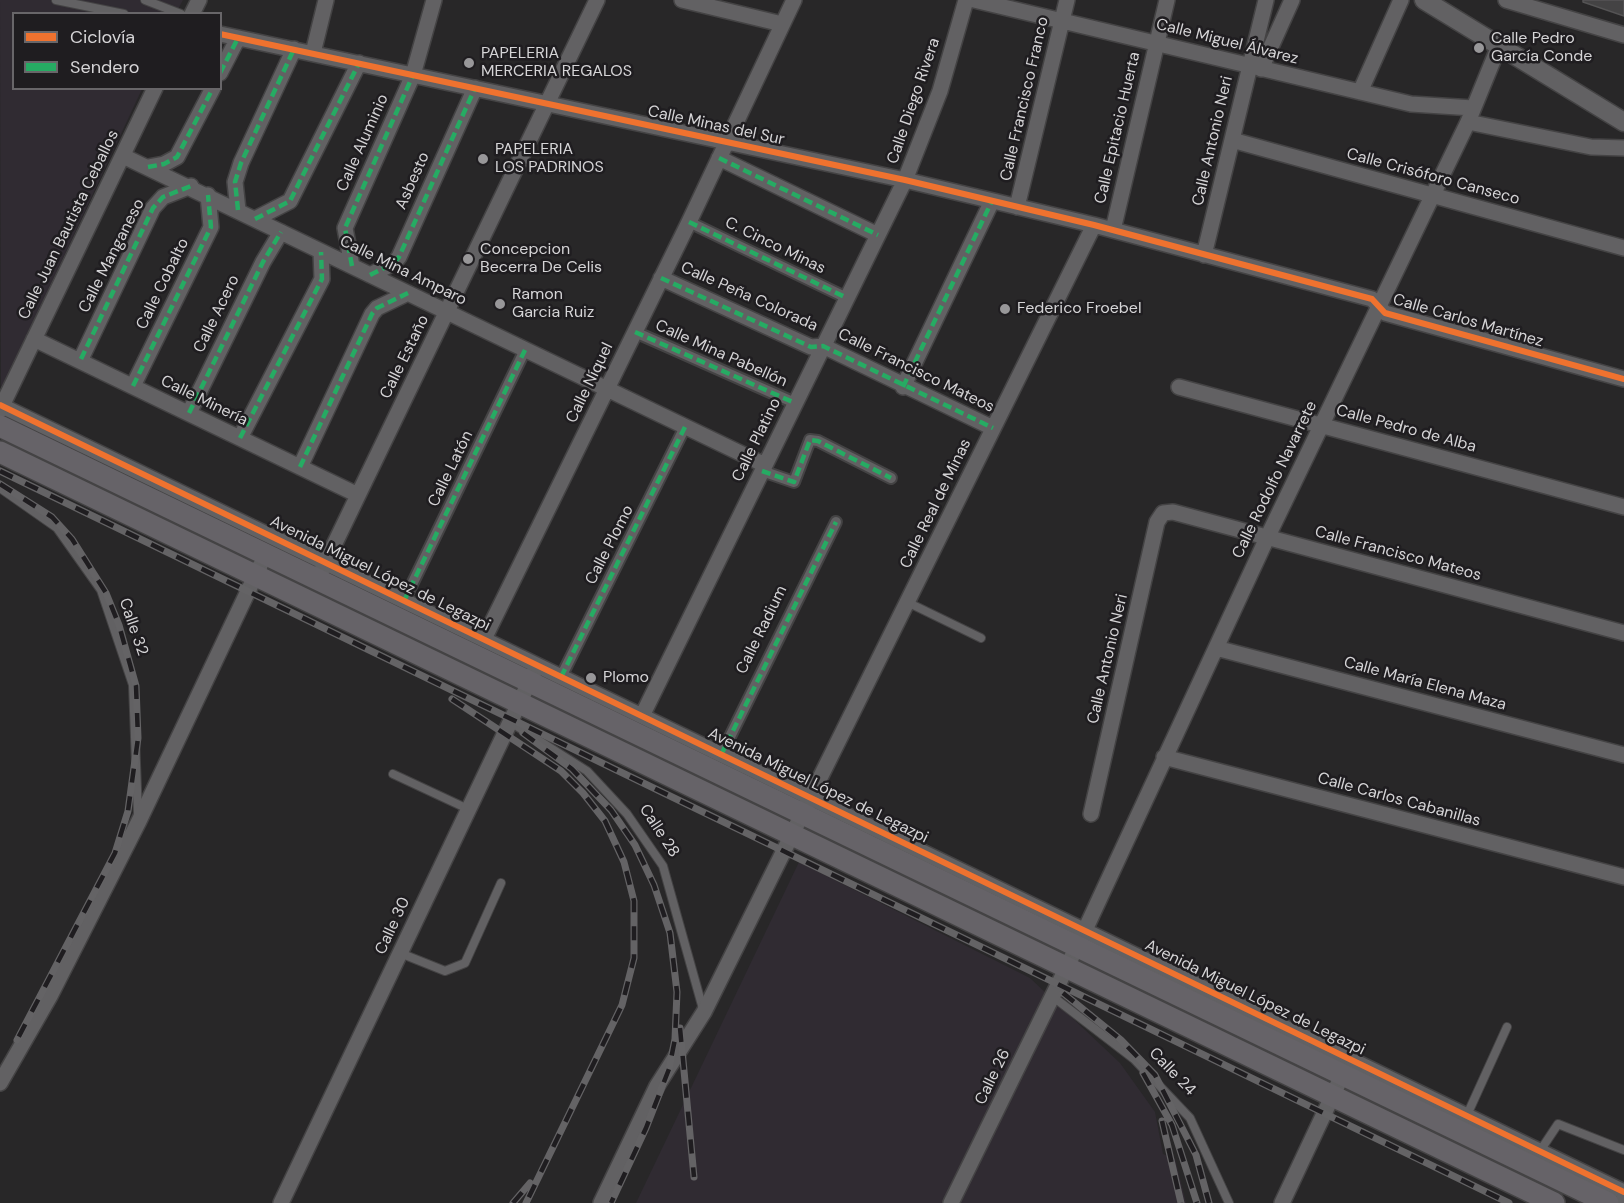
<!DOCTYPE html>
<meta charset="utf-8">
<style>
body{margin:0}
#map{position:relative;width:1624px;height:1203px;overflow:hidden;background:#282728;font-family:"DM Sans",sans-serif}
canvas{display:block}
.legend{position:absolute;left:12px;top:12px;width:210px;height:78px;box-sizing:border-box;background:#1f1d20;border:2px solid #686669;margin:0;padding:8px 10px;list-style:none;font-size:18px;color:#d5d4d6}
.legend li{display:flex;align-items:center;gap:12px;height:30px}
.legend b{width:30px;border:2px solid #686669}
</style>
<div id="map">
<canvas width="1624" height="1203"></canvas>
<ul class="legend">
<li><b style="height:8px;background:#ef722f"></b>Ciclovía</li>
<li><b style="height:8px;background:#26ab63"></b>Sendero</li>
</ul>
</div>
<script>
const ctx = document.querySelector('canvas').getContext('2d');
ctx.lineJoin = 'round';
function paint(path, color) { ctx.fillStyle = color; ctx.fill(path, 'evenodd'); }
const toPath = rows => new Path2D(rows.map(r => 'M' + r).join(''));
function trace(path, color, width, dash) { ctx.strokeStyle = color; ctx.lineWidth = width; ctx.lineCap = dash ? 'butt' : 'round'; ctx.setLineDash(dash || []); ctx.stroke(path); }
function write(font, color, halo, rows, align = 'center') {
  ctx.font = font + ' "DM Sans",sans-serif'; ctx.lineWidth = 5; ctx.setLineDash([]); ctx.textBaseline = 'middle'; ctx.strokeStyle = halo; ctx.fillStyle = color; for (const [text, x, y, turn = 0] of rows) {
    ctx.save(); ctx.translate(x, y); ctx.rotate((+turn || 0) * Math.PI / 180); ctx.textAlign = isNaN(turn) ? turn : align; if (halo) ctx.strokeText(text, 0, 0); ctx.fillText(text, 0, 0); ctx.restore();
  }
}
paint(toPath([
 [0,0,183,0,176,13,14,14,14,88,142,89,1,391],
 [799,862,1030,978,1120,1063,1155,1112,1163,1154,1175,1159,1186,1203,636,1203]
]), '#302b32');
const building = toPath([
 [1583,0,1624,0,1624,16,1583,2,1583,0]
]);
paint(building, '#444344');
trace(building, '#555455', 1.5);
const service = toPath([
 [56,0,124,14],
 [145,0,181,14],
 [0,488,57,528,101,590,133,685,138,815],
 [907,602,981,638],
 [510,722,587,771,627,814,663,866,703,1009],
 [393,774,468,809],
 [400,953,445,971,465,963,501,883],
 [1052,996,1134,1059,1190,1118,1229,1203],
 [1467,1115,1507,1027],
 [1540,1151,1558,1124,1624,1150]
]);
const pedestrian = toPath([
 [689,222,847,298],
 [635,332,795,403],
 [762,471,794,482,810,440,818,441,891,478],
 [404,601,525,350],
 [561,677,685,427],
 [721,755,836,522]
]);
const minor = toPath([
 [682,0,782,24],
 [974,0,1411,104,1473,108],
 [1506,0,1624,35],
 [192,14,199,0],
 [220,34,905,180,1094,225,1372,299,1385,313,1624,379],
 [313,53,326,0],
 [1261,69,1292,0],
 [220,73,238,38],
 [1360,92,1401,0],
 [1468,122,1591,147,1624,148],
 [1232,140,1624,248],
 [123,156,765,465],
 [719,158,878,235],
 [148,167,164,164,177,157,213,88],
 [1017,207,1067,0],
 [238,210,235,182,241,163,294,49],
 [255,219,290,201,359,63],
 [1113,230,1167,0],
 [1204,255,1266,0],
 [352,266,345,228,413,75,434,0],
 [370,275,394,263,399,257,475,88],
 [661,278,811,347,823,346,993,428],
 [34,339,358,495],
 [81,359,153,208,163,197,191,186],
 [133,386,211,227,208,195],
 [903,387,992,201],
 [1179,387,1624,507],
 [0,405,1624,1192],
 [0,410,155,88],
 [189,413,263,262,281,232],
 [240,438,322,279,321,252],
 [300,467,372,314,377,308,408,293],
 [321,572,597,0],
 [484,639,689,222,794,0],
 [1216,648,1624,755],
 [642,716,905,180,940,91,966,0],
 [1164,757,1624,877],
 [1091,814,1157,522,1163,513,1173,512,1624,633],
 [0,1083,50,996,139,821,260,566],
 [281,1203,534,672],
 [601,1203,657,1086,704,1012,1094,225],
 [951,1203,1085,930,1267,538,1468,122,1499,46],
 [1282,1203,1346,1067]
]);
const tertiary = toPath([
 [1424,0,1624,122],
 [1623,1203,1624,1201]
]);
const secondary = toPath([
 [0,426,1608,1203],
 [0,452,1554,1203]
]);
trace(service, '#444344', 10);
trace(pedestrian, '#444344', 14);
trace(minor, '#444344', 18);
trace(tertiary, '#444344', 21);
trace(secondary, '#444344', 24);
trace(service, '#626163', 8);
trace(pedestrian, '#626163', 10);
trace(minor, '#626163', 15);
trace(tertiary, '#626163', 18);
trace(secondary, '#666368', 21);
const rail = toPath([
 [0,471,1509,1203],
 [0,484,52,517,72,539,106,593,119,625,136,686,138,738,128,811,115,853,17,1040],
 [452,699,561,771,583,793,605,821,624,862,634,901,634,958,622,1005,526,1203],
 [523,733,572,769,611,810,635,845,654,885,670,933,677,992,675,1039,669,1069,646,1128,611,1203],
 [1063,993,1121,1040,1155,1075,1196,1155,1209,1203],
 [680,1028,694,1177],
 [1143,1073,1172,1125,1197,1203],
 [1162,1121,1181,1203],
 [513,1203,530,1183]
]);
trace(rail, '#646365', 7);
trace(rail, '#1f1d20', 4.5, [14]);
trace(toPath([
 [220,73,238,38],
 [719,158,878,235],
 [148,167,164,164,177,157,213,88],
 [238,210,235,182,241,163,294,49],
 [255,219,290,201,359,63],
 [689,222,847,298],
 [352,266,345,228,413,75],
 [370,275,394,263,399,257,475,88],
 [661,278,811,347,823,346,993,428],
 [635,332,795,403],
 [81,359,153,208,163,197,191,186],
 [133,386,211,227,208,195],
 [903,387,992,201],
 [189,413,263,262,281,232],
 [240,438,322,279,321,252],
 [300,467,372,314,377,308,408,293],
 [762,471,794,482,810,440,818,441,891,478],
 [404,601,525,350],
 [561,677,685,427],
 [721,755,836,522]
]), '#26ab63', 4.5, [9, 4.5]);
trace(toPath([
 [220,34,905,180,1094,225,1372,299,1385,313,1624,379],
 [0,405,1624,1192]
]), '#ef722f', 6);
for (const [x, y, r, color] of [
 [1479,48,6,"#989799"],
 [469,63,6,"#989799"],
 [483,159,6,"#989799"],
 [468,259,6,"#989799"],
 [500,304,6,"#989799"],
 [1005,309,6,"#989799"],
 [591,678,6,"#989799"]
]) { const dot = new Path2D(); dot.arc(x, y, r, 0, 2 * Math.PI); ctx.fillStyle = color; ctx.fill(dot); trace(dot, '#1f1d20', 2); }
write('16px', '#d5d4d6', '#1f1d20', [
 ["Calle Pedro",1491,39],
 ["García Conde",1491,57],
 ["PAPELERIA",481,54],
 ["MERCERIA REGALOS",481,72],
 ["PAPELERIA",495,150],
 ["LOS PADRINOS",495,168],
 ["Concepcion",480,250],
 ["Becerra De Celis",480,268],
 ["Ramon",512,295],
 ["Garcia Ruiz",512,313],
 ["Federico Froebel",1017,309],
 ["Plomo",603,678]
], 'left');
write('16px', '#d5d4d6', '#1f1d20', [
 ["Calle Miguel Álvarez",1227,42,14],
 ["Calle Francisco Franco",1025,99,-77],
 ["Calle Diego Rivera",914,101,-71],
 ["Calle Minas del Sur",716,126,12],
 ["Calle Epitacio Huerta",1118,128,-77],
 ["Calle Antonio Neri",1213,141,-77],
 ["Calle Aluminio",363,143,-66],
 ["Calle Crisóforo Canseco",1433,177,15],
 ["Asbesto",413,181,-66],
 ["Calle Juan Bautista Ceballos",69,225,-64],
 ["C. Cinco Minas",775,246,26],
 ["Calle Manganeso",112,256,-63],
 ["Calle Mina Amparo",403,271,26],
 ["Calle Cobalto",163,284,-64],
 ["Calle Peña Colorada",749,297,24],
 ["Calle Acero",217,314,-64],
 ["Calle Carlos Martínez",1468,321,16],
 ["Calle Mina Pabellón",721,354,24],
 ["Calle Estaño",405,357,-64],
 ["Calle Francisco Mateos",916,371,26],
 ["Calle Níquel",590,383,-64],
 ["Calle Minería",204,401,26],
 ["Calle Pedro de Alba",1406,429,15],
 ["Calle Platino",757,440,-64],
 ["Calle Latón",451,469,-64],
 ["Calle Rodolfo Navarrete",1275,480,-64],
 ["Calle Real de Minas",936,504,-64],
 ["Calle Plomo",610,545,-63],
 ["Calle Francisco Mateos",1398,554,15],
 ["Avenida Miguel López de Legazpi",380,574,26],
 ["Calle 32",133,627,71],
 ["Calle Radium",762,630,-64],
 ["Calle Antonio Neri",1108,659,-77],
 ["Calle María Elena Maza",1425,684,15],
 ["Avenida Miguel López de Legazpi",818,786,26],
 ["Calle Carlos Cabanillas",1399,800,15],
 ["Calle 28",659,831,57],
 ["Calle 30",393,926,-65],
 ["Avenida Miguel López de Legazpi",1255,998,26],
 ["Calle 24",1172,1072,46],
 ["Calle 26",993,1077,-64]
]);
</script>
